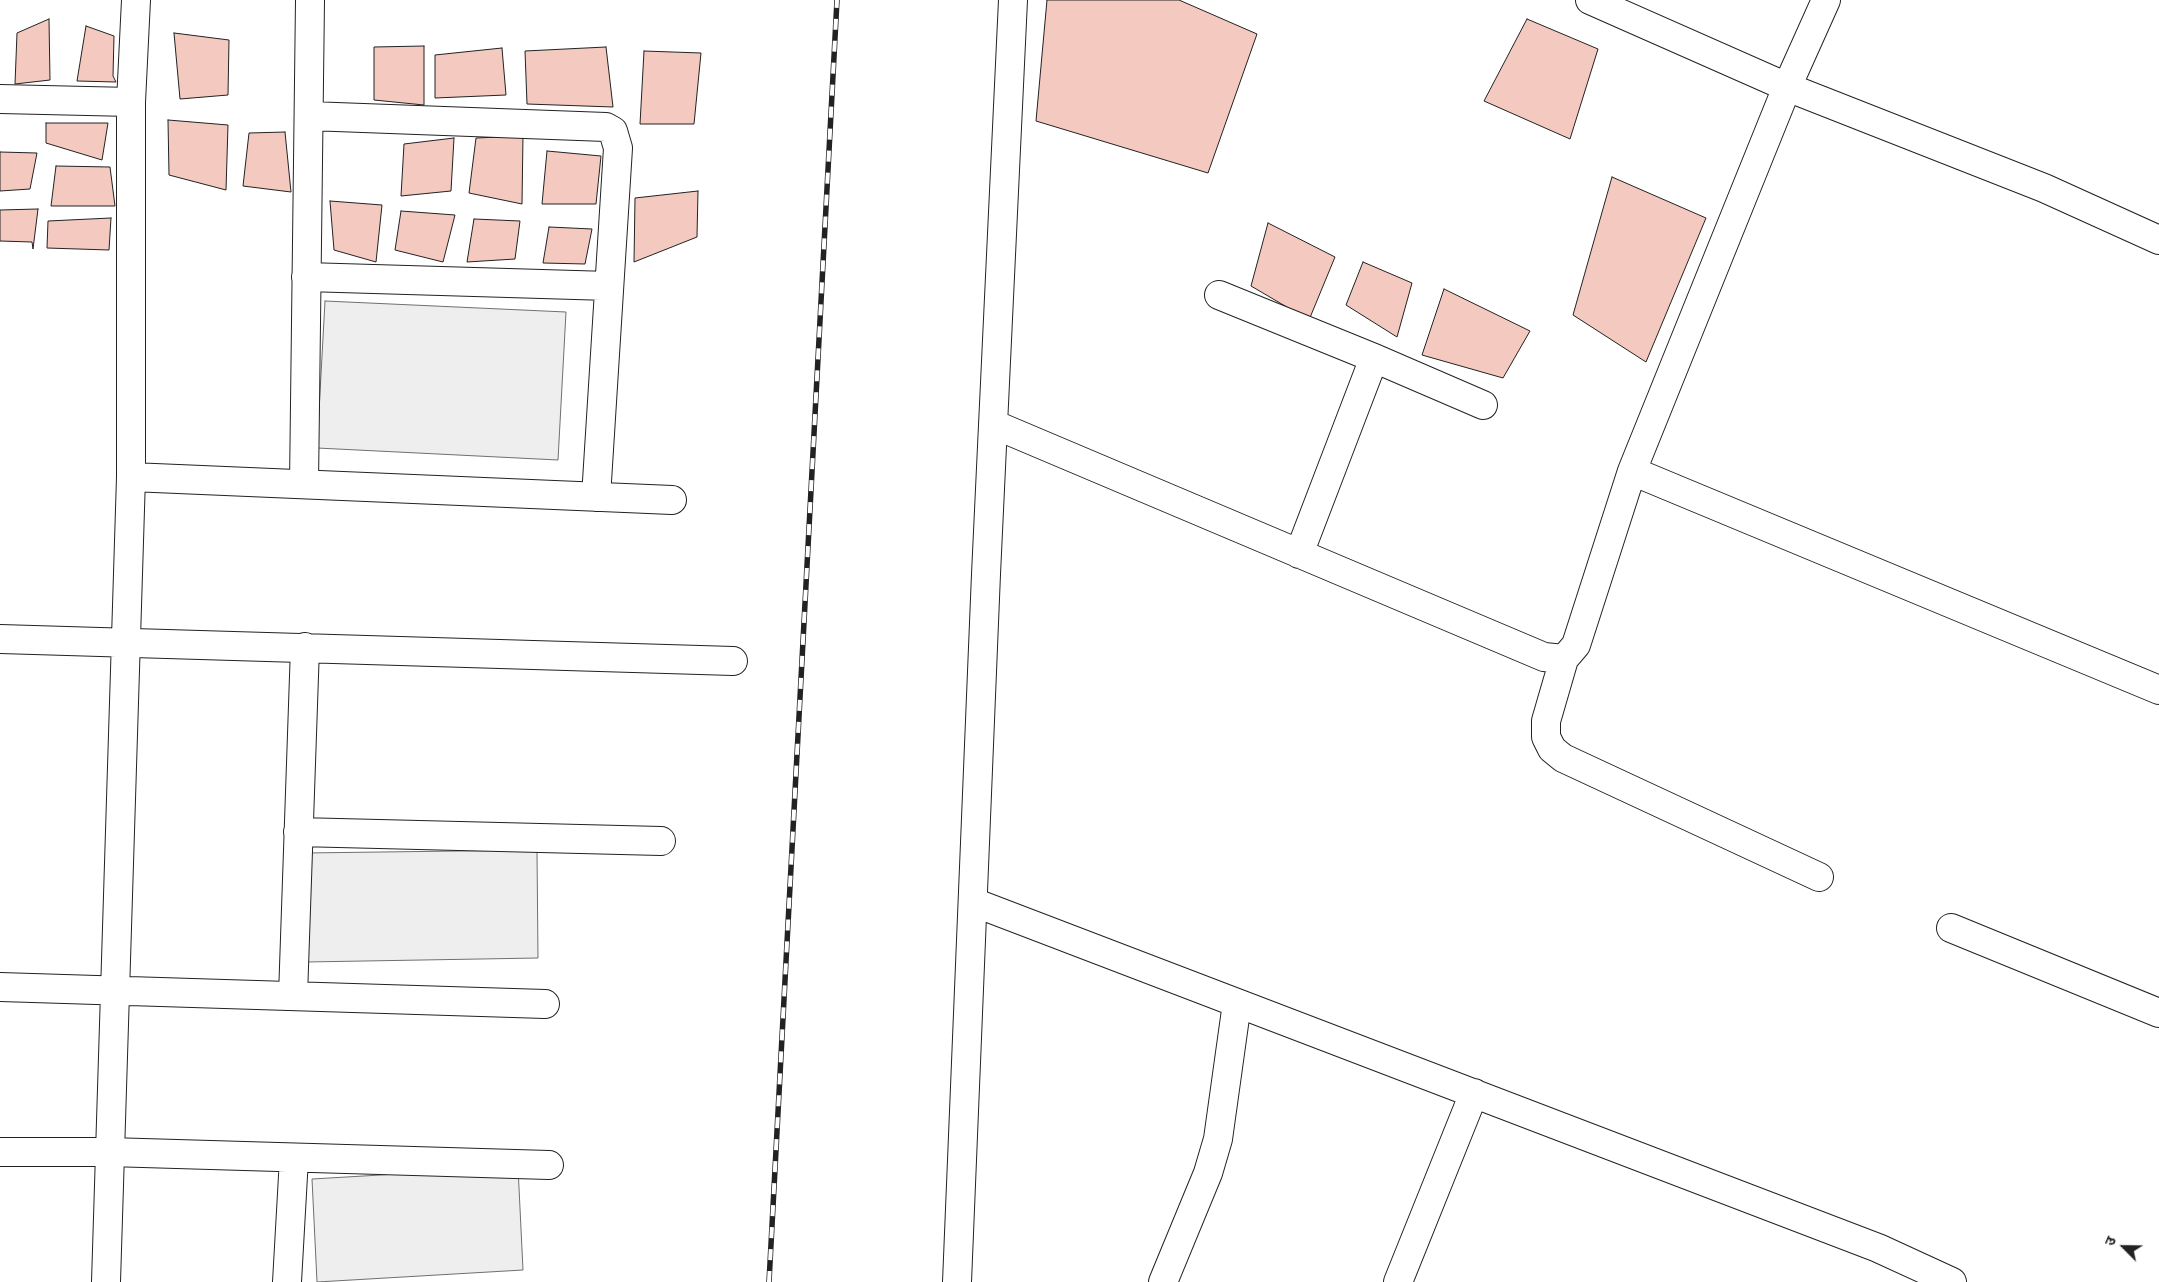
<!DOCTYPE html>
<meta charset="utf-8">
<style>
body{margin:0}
#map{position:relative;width:2159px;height:1282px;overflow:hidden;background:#fff;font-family:"Noto Sans","Noto Sans Devanagari",sans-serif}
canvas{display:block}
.north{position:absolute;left:2099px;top:1222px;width:50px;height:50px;-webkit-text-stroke:4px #fff;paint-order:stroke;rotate:293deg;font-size:14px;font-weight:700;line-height:20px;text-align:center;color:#222}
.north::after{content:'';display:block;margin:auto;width:18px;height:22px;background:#222;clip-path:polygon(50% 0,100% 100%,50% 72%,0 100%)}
</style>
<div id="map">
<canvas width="2159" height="1282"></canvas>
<div class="north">उ</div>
</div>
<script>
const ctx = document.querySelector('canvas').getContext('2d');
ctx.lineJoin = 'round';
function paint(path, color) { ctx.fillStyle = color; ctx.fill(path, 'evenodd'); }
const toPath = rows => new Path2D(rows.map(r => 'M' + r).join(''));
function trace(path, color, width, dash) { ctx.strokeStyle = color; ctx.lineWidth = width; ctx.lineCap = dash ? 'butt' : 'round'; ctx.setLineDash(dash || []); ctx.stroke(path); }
const green = toPath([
 [325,301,566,312,558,460,317,448,325,301],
 [537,850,538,958,306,962,304,853,537,850],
 [518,1167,523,1270,317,1282,312,1179,518,1167]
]);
paint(green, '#eee');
trace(green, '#6f6f6f', 1);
const building = toPath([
 [1047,0,1179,0,1257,34,1208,173,1036,121,1047,0],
 [49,19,50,80,15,84,17,33,49,19],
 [1527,19,1598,49,1570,139,1484,101,1527,19],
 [86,26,114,36,113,76,116,82,77,81,86,26],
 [174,33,229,40,228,95,180,99,174,33],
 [424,46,424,105,374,100,374,47,424,46],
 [606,47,613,107,527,104,525,51,606,47],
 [502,48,506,95,435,98,435,55,502,48],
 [644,51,701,53,694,124,640,124,644,51],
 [168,120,228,125,226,190,169,175,168,120],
 [46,123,108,123,102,160,46,143,46,123],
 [285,132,291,192,243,186,249,133,285,132],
 [523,136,522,204,469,193,476,138,523,136],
 [454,138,451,191,401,196,404,144,454,138],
 [547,151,601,156,596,204,542,204,547,151],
 [0,152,37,153,30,189,0,191,0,152],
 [56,166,110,167,115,206,51,206,56,166],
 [1612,177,1706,218,1646,362,1573,315,1612,177],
 [698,191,697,237,634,262,635,198,698,191],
 [330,201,382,205,376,262,334,250,330,201],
 [38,209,33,249,32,242,0,241,0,210,38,209],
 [401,211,455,215,443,262,395,250,401,211],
 [111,218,109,250,47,248,48,221,111,218],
 [474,219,520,221,515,259,467,262,474,219],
 [1268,223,1335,257,1309,320,1251,286,1268,223],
 [549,227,592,229,585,264,543,263,549,227],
 [1363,262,1412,283,1397,337,1346,305,1363,262],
 [1444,289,1530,331,1503,378,1422,355,1444,289]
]);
paint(building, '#f3c9c0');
trace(building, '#222', 1);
const street = toPath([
 [1590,0,1787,87,2044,188,2159,240],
 [0,99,131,102],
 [309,116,606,127,613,131,618,148,596,497],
 [306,277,609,286],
 [1219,295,1374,358,1483,405],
 [993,424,1544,657,1564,659,1576,645,1632,471,1787,87,1826,0],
 [1632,471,2159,690],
 [131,477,672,500],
 [304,484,310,0],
 [1299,554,1374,358],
 [0,639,733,661],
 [1564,659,1546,721,1546,737,1552,749,1563,758,1819,877],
 [298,832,661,841],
 [973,902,1878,1248,1952,1282],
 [1951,928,2159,1013],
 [0,987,545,1004],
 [293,996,305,647],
 [0,1152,109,1152,549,1165],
 [106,1282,131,477,131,102,136,0],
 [287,1282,294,1158],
 [957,1282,986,574,1013,0],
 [1163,1282,1208,1173,1218,1139,1237,1003],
 [1398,1282,1474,1093]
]);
trace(street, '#222', 30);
trace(street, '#fff', 28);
const rail = toPath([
 [769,1282,837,0]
]);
trace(rail, '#222', 5.5);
trace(rail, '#fff', 4, [11]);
</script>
